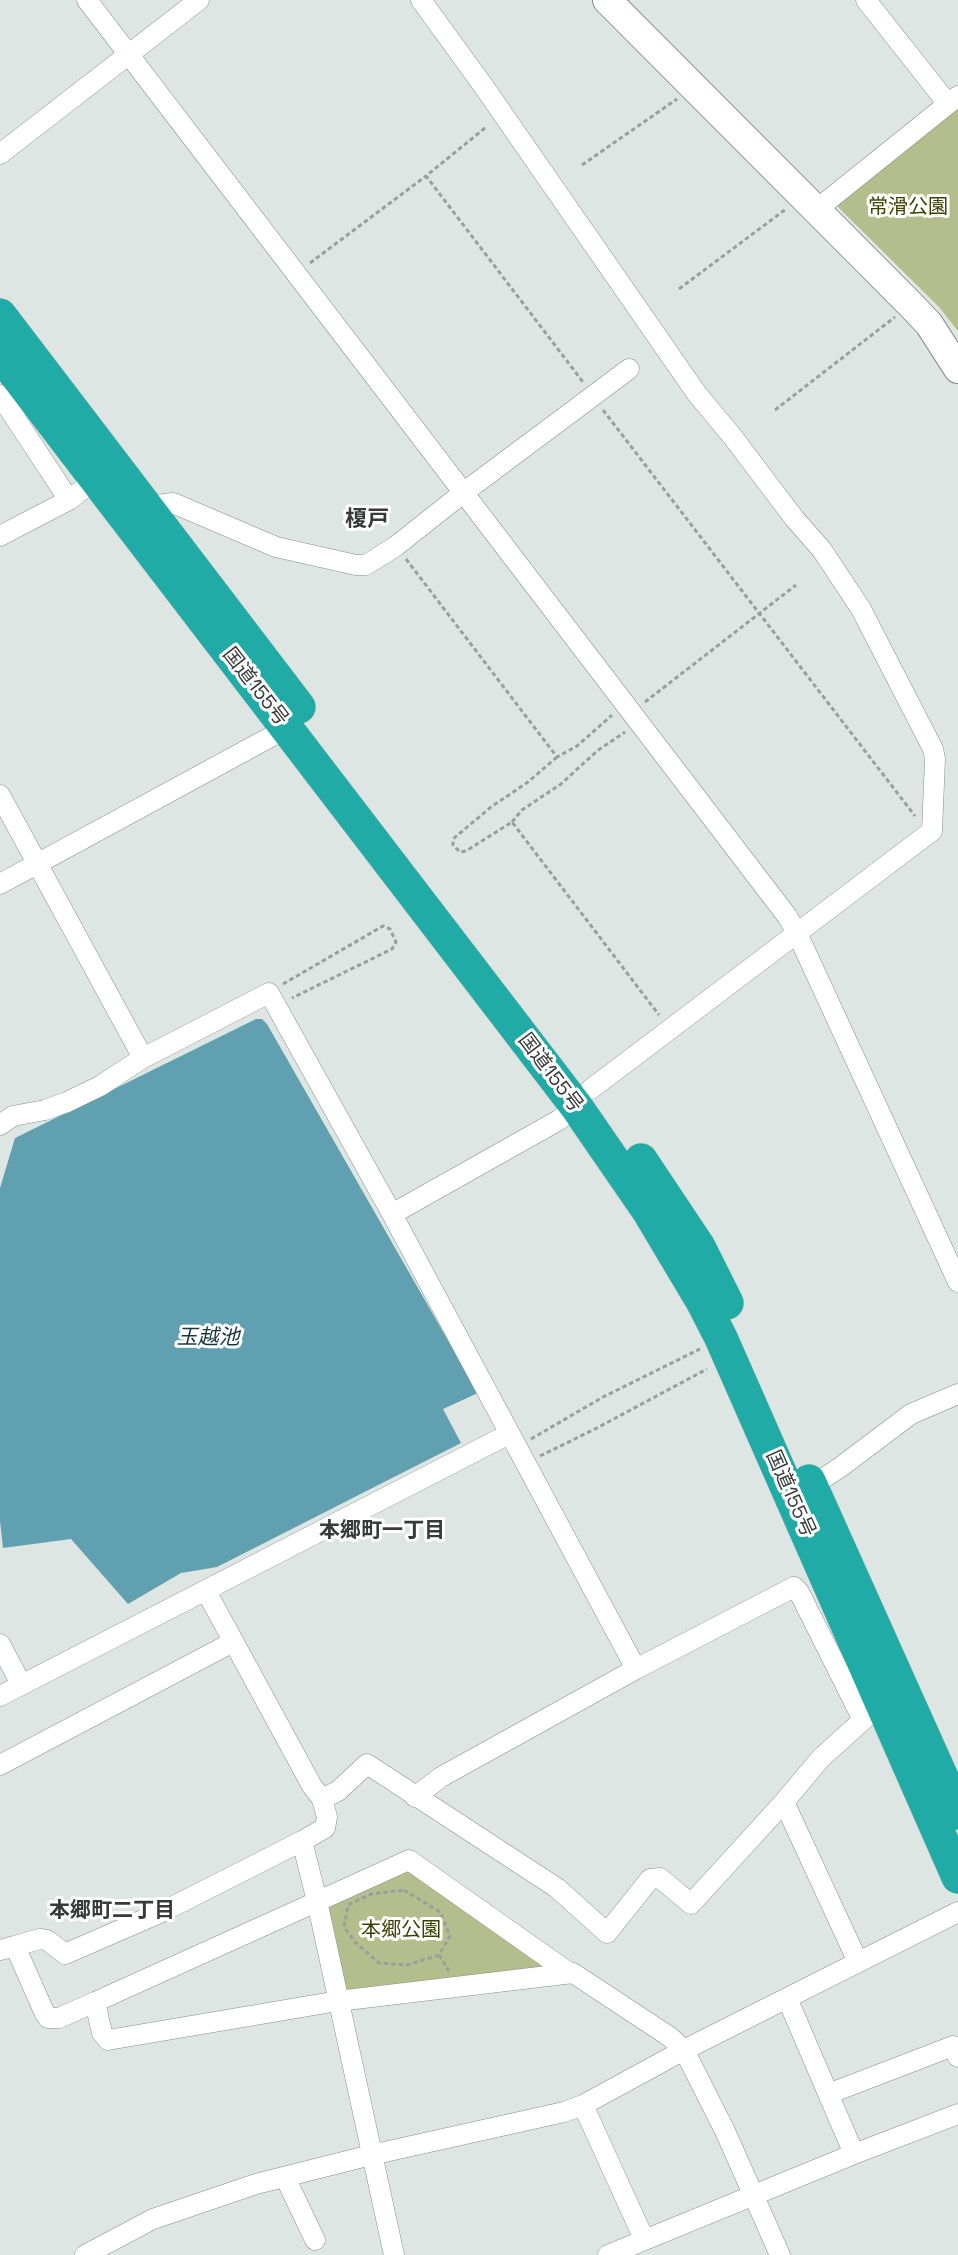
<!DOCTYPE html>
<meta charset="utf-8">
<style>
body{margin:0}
canvas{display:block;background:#dde6e2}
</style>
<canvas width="958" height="2255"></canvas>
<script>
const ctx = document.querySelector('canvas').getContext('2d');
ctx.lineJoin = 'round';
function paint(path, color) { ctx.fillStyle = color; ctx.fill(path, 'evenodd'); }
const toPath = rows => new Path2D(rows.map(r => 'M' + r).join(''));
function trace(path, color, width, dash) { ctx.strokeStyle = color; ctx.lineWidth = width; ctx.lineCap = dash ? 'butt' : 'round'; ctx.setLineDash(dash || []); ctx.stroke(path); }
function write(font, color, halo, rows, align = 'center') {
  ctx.font = font + ' "Space Grotesk","Noto Sans JP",sans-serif'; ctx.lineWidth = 6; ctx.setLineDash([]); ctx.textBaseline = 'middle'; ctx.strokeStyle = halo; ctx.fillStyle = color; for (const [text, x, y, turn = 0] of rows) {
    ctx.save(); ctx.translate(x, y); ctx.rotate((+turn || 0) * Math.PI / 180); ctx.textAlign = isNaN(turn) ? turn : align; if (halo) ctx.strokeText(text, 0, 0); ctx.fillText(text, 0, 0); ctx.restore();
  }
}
paint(toPath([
 [958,104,958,331,939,307,835,204],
 [401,1871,410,1872,545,1959,540,1968,351,1993,343,1988,326,1911,330,1903]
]), '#b4bd8c');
paint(toPath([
 [256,1019,262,1019,267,1024,478,1393,443,1409,461,1443,217,1567,181,1573,128,1604,71,1539,3,1548,0,1521,0,1188,15,1138]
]), '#61a0b1');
const street = toPath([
 [87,0,787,916,797,933,958,1282],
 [421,0,482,84,697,394,732,436,794,518,822,550,861,609,933,749,935,759,932,831,591,1089],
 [866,0,948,104],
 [0,154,199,0],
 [816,210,958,96],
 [0,395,69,500],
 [151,512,164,504,173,503,276,547,356,565,366,565,396,546,463,493,629,369],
 [0,536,69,500,96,479],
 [0,795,143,1058],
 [0,884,287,728],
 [0,1125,13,1116,45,1110,67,1102,100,1086,143,1058,269,993,392,1214,636,1669],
 [392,1214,559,1120,576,1106],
 [812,1486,842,1466,911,1414,958,1394],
 [206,1591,312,1786,322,1799,327,1817,325,1828,302,1841,317,1901,394,2255],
 [0,1644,21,1684],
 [0,1696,509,1434],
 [0,1765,233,1642],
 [415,1797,441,1777,636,1669,794,1587,799,1592,863,1720],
 [322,1799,338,1791,367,1764,557,1888,607,1933,650,1879,660,1878,691,1904,784,1802,821,1758,882,1703],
 [784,1802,858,1962],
 [15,1946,40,1939,47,1940,65,1954,164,1911,302,1841],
 [0,1950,15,1946,45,2014,48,2018,59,2018,95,2002,102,2033,108,2040,338,2001,573,1973,670,2037,684,2050,725,2131,780,2255],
 [787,1998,854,2154],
 [95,2002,409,1860,568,1972],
 [828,2094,953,2046,958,2057],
 [583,2105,644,2239],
 [285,2177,315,2240],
 [85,2255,153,2219,256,2184,371,2155,564,2112,583,2105,684,2050,958,1912],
 [608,2255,854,2154,958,2114]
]);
const secondary = toPath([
 [607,0,911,305,929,324,958,369]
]);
const highway = toPath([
 [0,315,299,707],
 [0,354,576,1106,649,1212,702,1301,721,1338,958,1877],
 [641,1160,699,1247,727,1303],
 [809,1481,958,1813]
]);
trace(street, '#868e8a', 21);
trace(secondary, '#868e8a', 30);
trace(highway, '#bfc0bf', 34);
trace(toPath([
 [485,128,426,176,583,382],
 [582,165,677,99],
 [310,263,426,176],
 [679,289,786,209],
 [603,410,915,816],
 [775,410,895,317],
 [406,559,557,757,577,746,612,715],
 [645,702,796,585],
 [557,757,528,782,491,807,453,839,453,845,460,852,466,851,512,822,659,1015],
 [512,822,522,810,561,784,597,751,625,732],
 [283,984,383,926,390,929,396,942,392,949,292,998],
 [531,1439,603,1397,700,1349],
 [540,1456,595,1429,707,1369],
 [404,1890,440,1912,450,1936,439,1955,407,1965,379,1963,355,1942,344,1927,348,1905,371,1894,404,1890],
 [439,1955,449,1971]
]), '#999f9c', 3, [4.5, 3]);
trace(street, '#fff', 20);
trace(secondary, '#fff', 28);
trace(highway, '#21aba6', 33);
write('20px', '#3c4204', '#fff', [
 ["常滑公園",908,208],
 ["本郷公園",401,1931]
]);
write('20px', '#373a38', '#fff', [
 ["国道155号",255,687,52],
 ["国道155号",550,1073,53],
 ["国道155号",790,1494,66]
]);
write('italic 21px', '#17363e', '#fff', [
 ["玉越池",208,1338]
]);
write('bold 21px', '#373a38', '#fff', [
 ["本郷町一丁目",382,1531],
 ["本郷町二丁目",112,1911]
]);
write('bold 22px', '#373a38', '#fff', [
 ["榎戸",367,520]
]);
</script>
